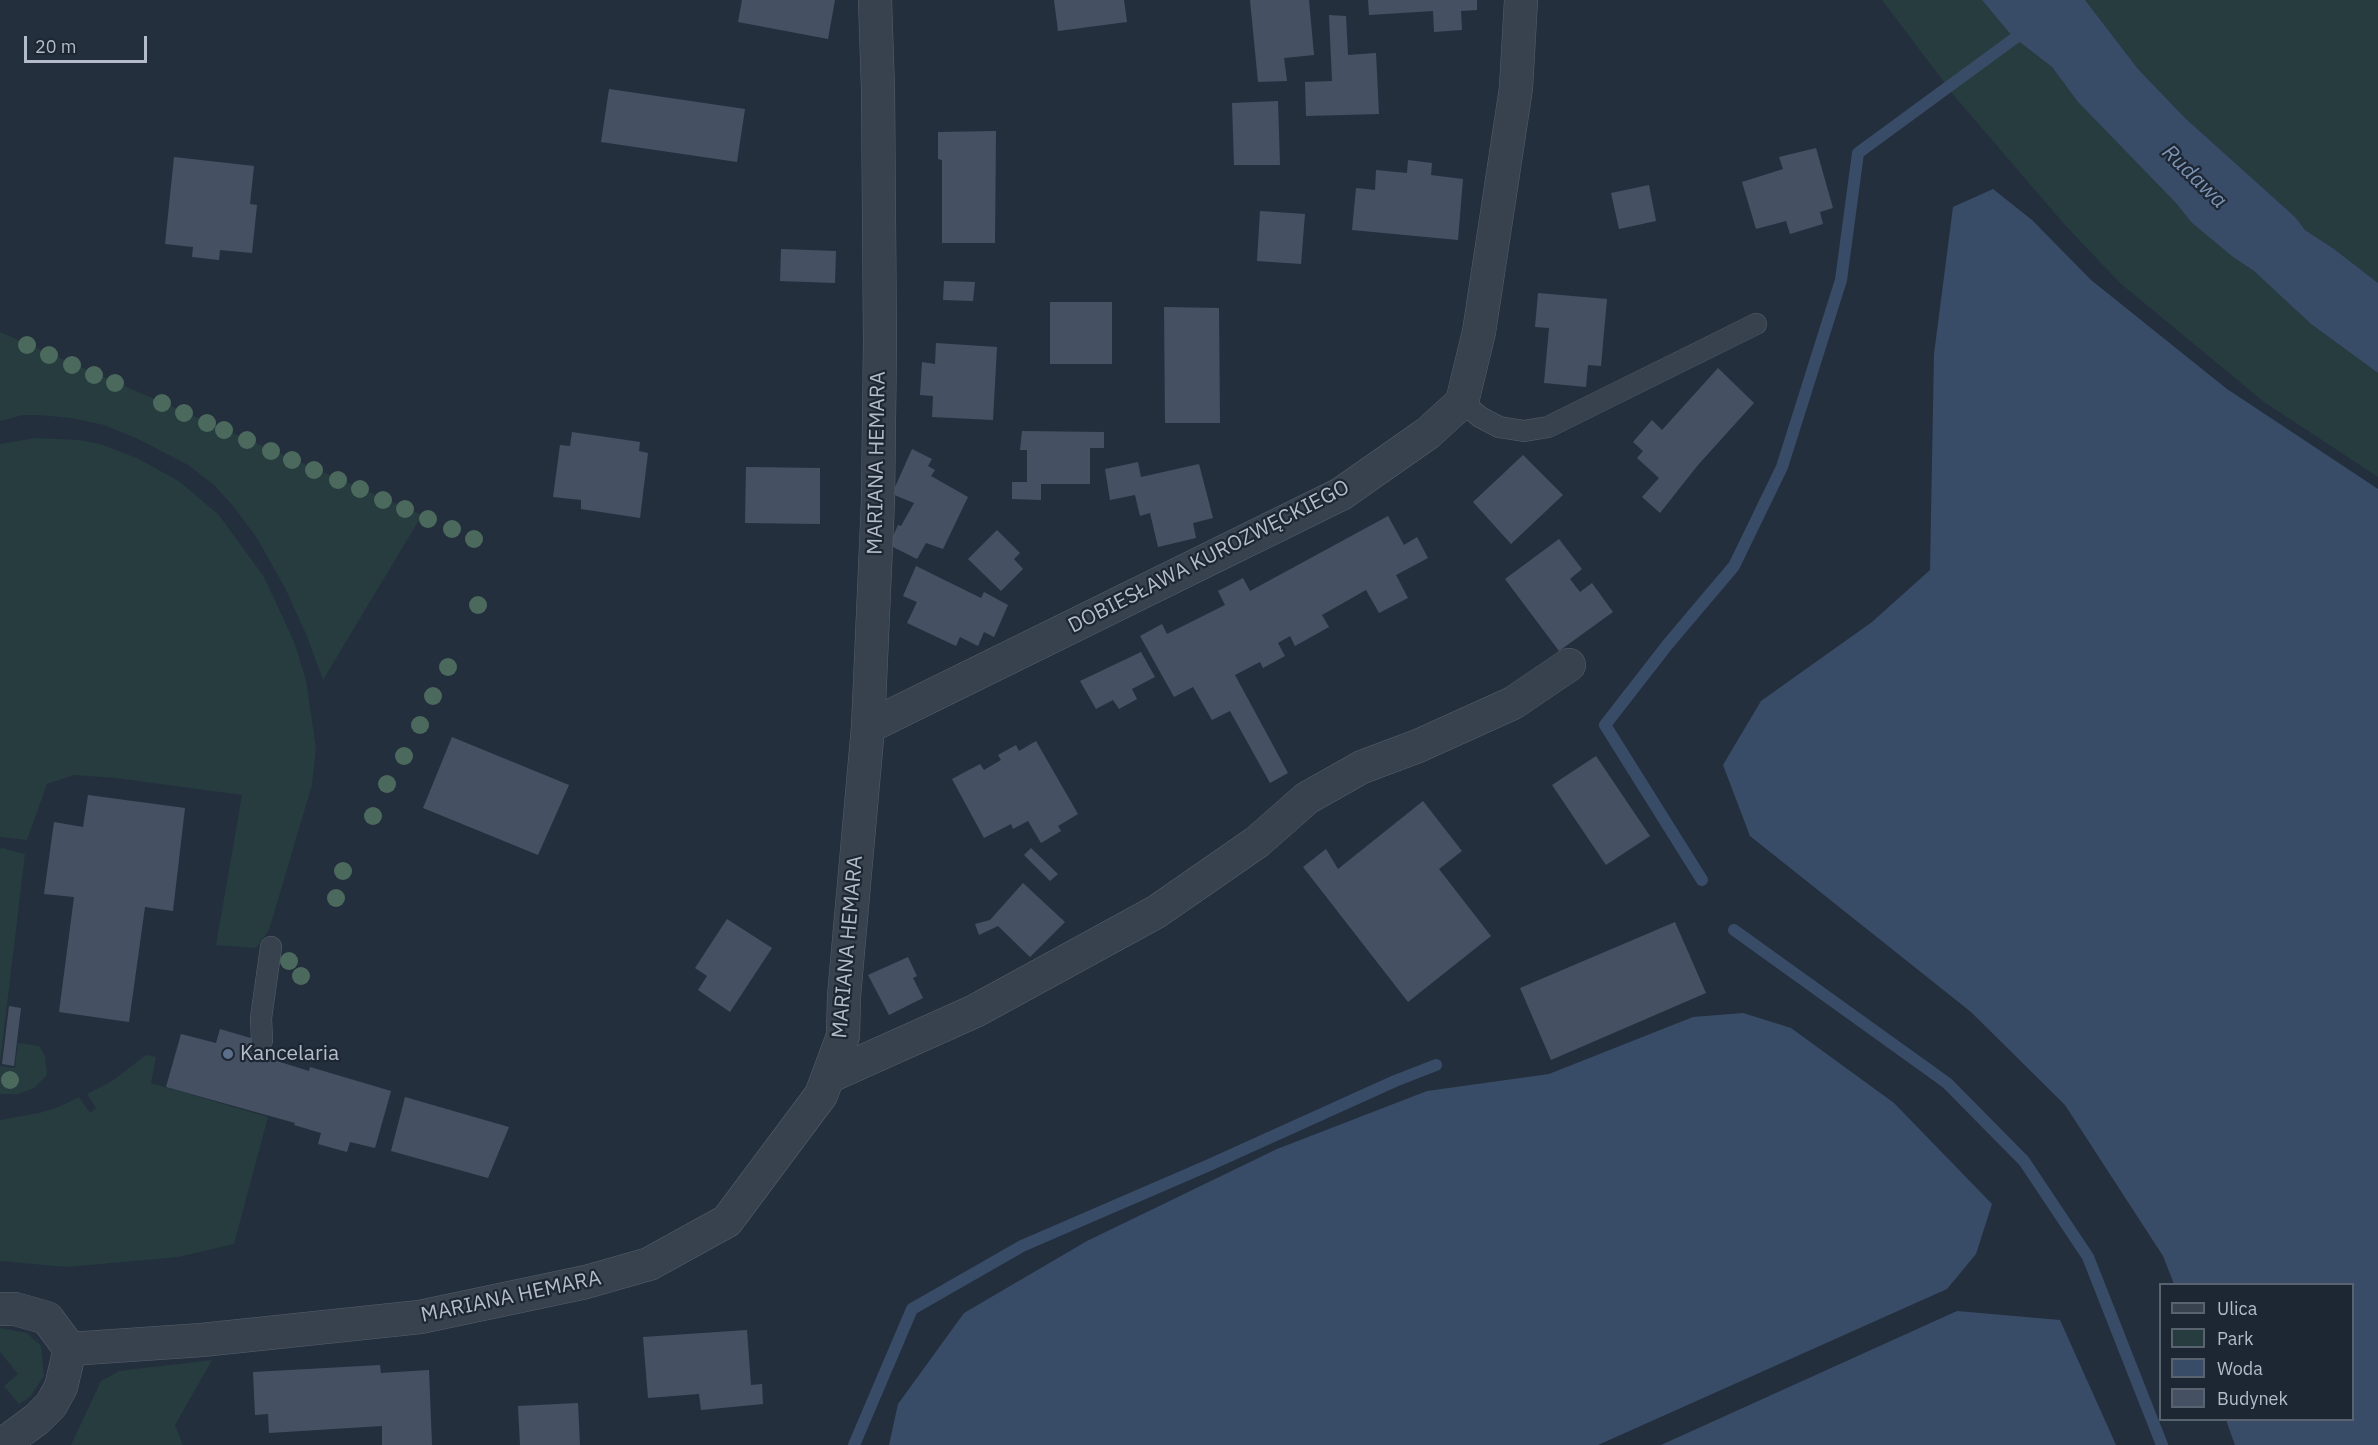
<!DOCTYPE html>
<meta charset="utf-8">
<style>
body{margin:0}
#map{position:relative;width:2378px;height:1445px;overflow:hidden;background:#242f3e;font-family:"IBM Plex Sans",sans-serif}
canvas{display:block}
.legend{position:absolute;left:2159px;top:1283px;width:195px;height:138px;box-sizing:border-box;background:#1d2633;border:2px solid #59626f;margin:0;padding:8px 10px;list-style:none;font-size:18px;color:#b4bcc9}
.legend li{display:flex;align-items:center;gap:12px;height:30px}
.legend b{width:30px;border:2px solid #59626f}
.scale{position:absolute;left:24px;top:36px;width:123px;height:27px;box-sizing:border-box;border:3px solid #b4bcc9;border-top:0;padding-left:8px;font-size:18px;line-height:21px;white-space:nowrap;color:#b4bcc9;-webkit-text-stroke:4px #1d2633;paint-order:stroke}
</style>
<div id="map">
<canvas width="2378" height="1445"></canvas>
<ul class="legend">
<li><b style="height:8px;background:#38414e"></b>Ulica</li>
<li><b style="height:16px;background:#263c3f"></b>Park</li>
<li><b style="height:16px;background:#394c67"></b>Woda</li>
<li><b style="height:16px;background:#455162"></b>Budynek</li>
</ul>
<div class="scale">20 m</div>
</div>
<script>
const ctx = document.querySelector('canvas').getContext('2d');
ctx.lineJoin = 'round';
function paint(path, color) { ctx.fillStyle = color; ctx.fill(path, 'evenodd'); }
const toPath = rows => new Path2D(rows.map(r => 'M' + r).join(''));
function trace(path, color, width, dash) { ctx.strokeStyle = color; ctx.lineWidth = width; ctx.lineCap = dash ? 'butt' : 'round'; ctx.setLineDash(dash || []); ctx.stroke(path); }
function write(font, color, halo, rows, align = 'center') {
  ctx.font = font + ' "IBM Plex Sans",sans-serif'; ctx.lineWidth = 4.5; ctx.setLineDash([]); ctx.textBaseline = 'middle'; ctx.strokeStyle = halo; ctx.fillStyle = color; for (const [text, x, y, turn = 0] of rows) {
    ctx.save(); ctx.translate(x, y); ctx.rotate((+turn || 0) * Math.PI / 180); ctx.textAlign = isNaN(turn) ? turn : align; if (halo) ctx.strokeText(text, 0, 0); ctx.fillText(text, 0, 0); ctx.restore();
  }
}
paint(toPath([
 [1882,0,1982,0,2012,36,2052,67,2078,102,2176,203,2192,223,2233,257,2254,271,2311,324,2378,373,2378,477,2264,402,2120,283,2065,225,1956,98],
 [2085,0,2378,0,2378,283,2334,249,2305,230,2295,217,2185,118,2138,69],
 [0,332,422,515,323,680,306,634,285,588,257,538,233,506,214,485,188,465,138,439,104,425,71,418,39,415,23,415,0,421],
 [35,438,79,440,100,444,139,459,180,482,219,515,264,577,295,644,306,680,316,748,312,785,269,930,256,948,216,945,242,795,116,778,74,775,47,784,27,840,0,837,0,444],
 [2,848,25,854,0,1063,0,849],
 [18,1043,39,1046,45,1056,47,1075,34,1088,18,1094,0,1094,0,1066,15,1068],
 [146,1055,156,1057,151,1083,268,1117,234,1244,178,1257,67,1267,0,1261,0,1120,39,1113,56,1108,79,1097,90,1113,96,1108,87,1094,112,1081],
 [0,1328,27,1333,41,1346,44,1376,30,1397,19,1404,4,1386,18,1374,0,1352],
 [212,1360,175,1425,183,1445,71,1445,101,1381,119,1371]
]), '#263c3f');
paint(toPath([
 [1982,0,2085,0,2138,69,2185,118,2295,217,2305,230,2334,249,2378,283,2378,373,2311,324,2254,271,2233,257,2192,223,2176,203,2078,102,2052,67,2012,36],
 [1993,189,2032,220,2091,280,2227,389,2378,489,2378,1445,2235,1445,2226,1420,2352,1420,2352,1284,2174,1284,2163,1256,2065,1105,1971,1012,1750,836,1723,765,1761,701,1872,622,1930,570,1934,354,1953,207],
 [1743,1013,1791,1028,1894,1103,1992,1204,1976,1254,1947,1289,1598,1445,889,1445,898,1404,964,1313,1087,1241,1277,1149,1427,1091,1549,1074,1693,1017],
 [1957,1311,2060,1320,2116,1445,1661,1445]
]), '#394c67');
trace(toPath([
 [1702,880,1605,725,1668,644,1734,566,1782,467,1841,280,1858,153,2026,30],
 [1734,930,1947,1083,2024,1161,2088,1257,2162,1445],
 [854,1445,912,1309,1022,1246,1207,1166,1395,1081,1436,1065]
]), '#394c67', 12);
paint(toPath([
 [742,0,835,0,828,39,738,22],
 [1054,0,1124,0,1127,22,1058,31],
 [1250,0,1309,0,1314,55,1284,58,1287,81,1258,82],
 [1368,0,1477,0,1477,10,1461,11,1462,30,1434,32,1433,11,1369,15],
 [1329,15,1346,16,1348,55,1376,53,1379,114,1306,116,1305,82,1332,81],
 [609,89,745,109,737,162,601,142],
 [1278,101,1280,165,1234,165,1232,103],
 [996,131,995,243,942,243,942,160,938,159,938,132],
 [1816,148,1833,208,1820,212,1823,224,1790,234,1786,221,1756,229,1742,182,1783,169,1779,157],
 [174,157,254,166,250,204,257,205,252,253,220,250,219,260,192,257,193,247,165,244],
 [1408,160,1432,163,1431,175,1463,179,1458,240,1352,230,1356,188,1375,190,1376,170,1407,173],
 [1649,185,1656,221,1619,229,1611,193],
 [1260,211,1305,214,1301,264,1257,261],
 [781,249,836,251,835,283,780,281],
 [944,281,975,282,973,301,943,300],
 [1538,293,1607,299,1601,366,1588,365,1586,387,1544,383,1549,328,1535,327],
 [1050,302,1112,302,1112,364,1050,364],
 [1164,307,1219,308,1220,423,1165,423],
 [936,343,997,347,993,420,932,417,933,396,920,395,922,362,935,364],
 [1718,368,1754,403,1698,465,1660,513,1642,497,1659,478,1637,458,1643,451,1633,442,1652,420,1662,430],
 [1022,431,1104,432,1104,448,1090,448,1090,484,1041,484,1041,500,1012,499,1012,482,1027,482,1027,450,1020,450],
 [572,432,640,442,639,451,648,453,640,518,581,509,581,500,553,497,560,445,570,446],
 [912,449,932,459,928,466,935,470,931,476,968,497,943,549,926,543,917,559,889,545,898,525,901,526,914,503,892,494],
 [1523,455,1563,495,1511,544,1473,502],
 [1138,462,1141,477,1199,464,1213,518,1193,523,1196,538,1158,547,1150,513,1140,516,1135,495,1110,500,1105,469],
 [746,467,820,468,820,524,745,523],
 [1388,516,1404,545,1417,537,1428,558,1396,575,1408,598,1379,613,1366,590,1322,615,1329,627,1295,646,1290,636,1278,643,1285,656,1263,668,1260,662,1235,675,1288,773,1270,783,1230,711,1212,720,1193,687,1174,697,1140,636,1162,624,1167,634,1225,605,1218,591,1243,578,1250,591],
 [997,530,1020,553,1014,559,1023,569,1001,591,968,559],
 [1559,539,1582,569,1570,579,1580,592,1592,583,1613,612,1559,651,1505,579],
 [916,566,981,598,984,592,1008,605,994,637,984,632,978,646,960,637,956,646,907,623,917,602,903,596],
 [1141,652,1155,677,1132,689,1137,699,1119,709,1113,700,1096,709,1080,681],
 [452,737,569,785,538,855,423,808],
 [1036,741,1078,814,1058,826,1061,831,1041,843,1028,821,1013,829,1011,824,984,838,952,779,980,764,984,770,1001,760,998,755,1016,745,1019,751],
 [1596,756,1650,836,1606,865,1552,785],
 [88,795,185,808,173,911,145,907,129,1022,59,1012,74,897,44,894,54,822,83,827],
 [1423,801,1462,851,1439,869,1491,936,1408,1002,1303,867,1326,849,1338,869],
 [1031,848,1058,874,1050,881,1024,855],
 [1023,883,1065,922,1030,957,998,926,979,935,975,924,990,920],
 [727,919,772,948,730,1012,698,990,707,976,695,968],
 [1675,922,1706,993,1551,1060,1520,988],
 [908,957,917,976,913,978,923,998,889,1015,868,975],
 [9,1006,21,1008,14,1066,2,1064],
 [220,1029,254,1039,251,1053,309,1071,310,1067,391,1091,375,1148,350,1142,347,1152,318,1144,321,1133,294,1125,295,1123,166,1087,181,1034,216,1043],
 [405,1097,509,1127,488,1178,391,1151],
 [747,1330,751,1385,762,1384,763,1404,701,1410,699,1394,648,1398,643,1337],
 [380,1365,381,1373,429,1370,432,1445,382,1445,382,1426,269,1433,268,1414,255,1415,253,1372],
 [578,1403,580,1445,520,1445,518,1406]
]), '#455162');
const service = toPath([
 [1462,402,1480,417,1499,427,1524,431,1548,427,1756,324],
 [262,1040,261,1018,271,947]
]);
const minor = toPath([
 [868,727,1341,494,1428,433,1462,402,1479,332,1516,88,1521,0],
 [828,1077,975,1011,1156,912,1257,842,1307,798,1362,767,1418,746,1513,703,1569,665],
 [0,1309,15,1309,47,1318,70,1349,61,1387,51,1405,37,1419,2,1445],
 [70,1349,202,1340,420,1317,586,1282,649,1264,727,1221,821,1095,843,1036,844,996,868,727,878,500,880,343,878,89,875,0]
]);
trace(service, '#565f6c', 22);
trace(minor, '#565f6c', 34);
trace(service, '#38414e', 21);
trace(minor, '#38414e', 33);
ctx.fillStyle = '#4b6a5d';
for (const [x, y] of [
 [27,345],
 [49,355],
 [72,365],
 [94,375],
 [115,383],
 [162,403],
 [184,413],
 [207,423],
 [224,430],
 [247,440],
 [271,451],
 [292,460],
 [314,470],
 [338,480],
 [360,489],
 [383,500],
 [405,509],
 [428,519],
 [452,529],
 [474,539],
 [478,605],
 [448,667],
 [433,696],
 [420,725],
 [404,756],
 [387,784],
 [373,816],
 [343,871],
 [336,898],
 [289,961],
 [301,976],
 [10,1080]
]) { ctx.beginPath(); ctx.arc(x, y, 9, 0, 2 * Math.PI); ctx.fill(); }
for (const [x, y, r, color] of [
 [228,1054,6,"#5c6f8a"]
]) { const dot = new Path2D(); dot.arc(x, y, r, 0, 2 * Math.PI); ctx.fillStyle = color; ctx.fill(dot); trace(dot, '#1d2633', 2); }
write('21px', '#b4bcc9', '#1d2633', [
 ["MARIANA HEMARA",877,463,-89],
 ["DOBIESŁAWA KUROZWĘCKIEGO",1209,557,-27],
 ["MARIANA HEMARA",848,947,-85],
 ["MARIANA HEMARA",511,1297,-12]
]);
write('21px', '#b4bcc9', '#1d2633', [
 ["Kancelaria",240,1054]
], 'left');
write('italic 22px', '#7c92b1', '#1d2633', [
 ["Rudawa",2194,177,44]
]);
</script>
